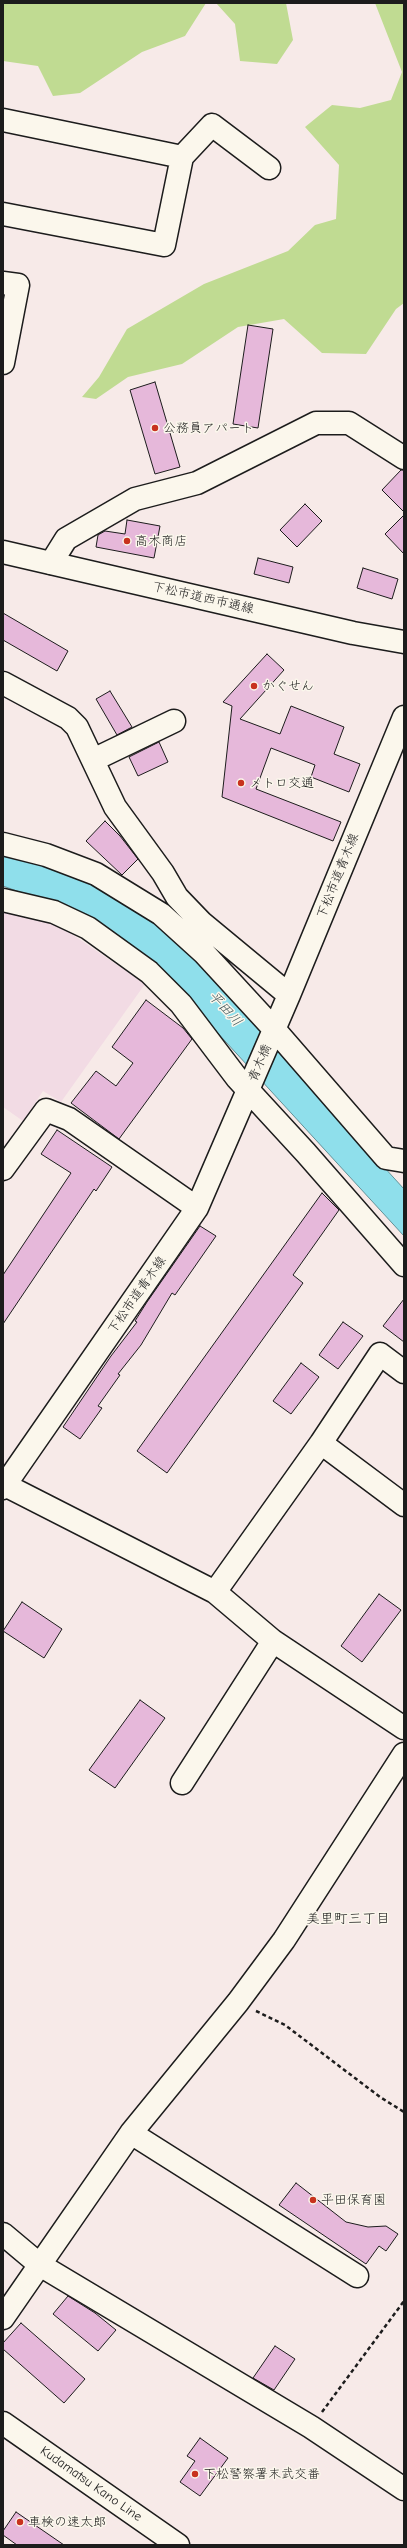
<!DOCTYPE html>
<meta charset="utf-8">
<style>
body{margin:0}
#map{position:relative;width:407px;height:2548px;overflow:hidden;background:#f7eae8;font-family:"Comic Neue",sans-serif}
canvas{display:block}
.frame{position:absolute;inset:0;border:4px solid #1c1c1c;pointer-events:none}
</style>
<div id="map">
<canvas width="407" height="2548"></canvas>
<div class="frame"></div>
</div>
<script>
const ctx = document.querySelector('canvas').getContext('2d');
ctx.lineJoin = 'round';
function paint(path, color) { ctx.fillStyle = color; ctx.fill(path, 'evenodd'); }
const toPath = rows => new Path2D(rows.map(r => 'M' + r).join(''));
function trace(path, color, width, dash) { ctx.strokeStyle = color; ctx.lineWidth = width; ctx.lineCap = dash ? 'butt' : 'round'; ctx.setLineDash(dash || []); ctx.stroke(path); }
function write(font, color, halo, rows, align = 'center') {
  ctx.font = font + ' "Comic Neue","Klee One",sans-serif'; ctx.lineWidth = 3; ctx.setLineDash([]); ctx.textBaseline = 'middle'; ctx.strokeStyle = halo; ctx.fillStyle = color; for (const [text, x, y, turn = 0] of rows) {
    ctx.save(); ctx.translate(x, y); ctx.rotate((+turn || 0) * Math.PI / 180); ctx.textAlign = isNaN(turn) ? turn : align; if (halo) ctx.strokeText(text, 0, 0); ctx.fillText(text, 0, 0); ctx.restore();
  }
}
paint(toPath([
 [3,908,51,920,145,984,61,1102,43,1091,23,1121,3,1107]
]), '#f2dbe4');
paint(toPath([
 [3,3,206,3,185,36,142,52,80,93,53,96,38,66,3,61],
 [216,3,286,3,293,40,277,64,240,61,235,24],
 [375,3,404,3,404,303,396,309,366,354,322,353,284,319,238,327,182,364,128,377,96,399,82,397,99,377,127,329,204,284,288,251,315,225,336,219,339,165,305,127,332,105,360,108,391,100,402,72]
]), '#c0db92');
const water = toPath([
 [3,854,36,862,89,881,159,922,206,962,342,1121,404,1189,404,1236,214,1029,176,982,140,954,70,910,3,886,3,854]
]);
paint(water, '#8fdfeb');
trace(water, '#619198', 1);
const building = toPath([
 [248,325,273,329,258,428,233,424,248,325],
 [155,382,180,467,155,474,130,390,155,382],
 [401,470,404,470,404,512,382,490,401,470],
 [305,504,322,521,297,547,280,530,305,504],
 [404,515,404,554,385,534,404,515],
 [127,520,160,526,154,558,96,547,98,535,105,531,125,534,127,520],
 [258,558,293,567,289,583,254,574,258,558],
 [363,568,398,579,392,599,357,588,363,568],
 [3,613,68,651,57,671,3,640,3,613],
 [267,654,284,670,240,719,280,734,291,706,344,727,334,754,360,764,349,792,311,777,315,765,271,748,256,789,341,822,333,841,222,797,232,706,223,702,267,654],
 [110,691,132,727,117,735,96,699,110,691],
 [159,742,168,762,138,776,129,757,159,742],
 [105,821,120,836,138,859,122,875,86,841,105,821],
 [146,1000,183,1028,192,1039,119,1139,71,1103,96,1071,116,1086,133,1063,112,1047,146,1000],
 [57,1130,112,1167,96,1191,94,1189,3,1324,3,1275,71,1173,41,1154,57,1130],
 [322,1193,339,1210,293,1275,303,1283,167,1473,137,1451,322,1193],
 [200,1226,216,1236,175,1295,172,1293,141,1345,118,1374,120,1375,98,1406,102,1408,80,1439,63,1427,111,1356,137,1322,135,1321,147,1302,200,1226],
 [404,1299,404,1342,383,1326,404,1299],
 [343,1322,363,1336,338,1369,319,1355,343,1322],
 [301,1363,319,1377,291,1414,273,1401,301,1363],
 [379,1594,401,1610,362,1662,341,1646,379,1594],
 [22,1602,62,1629,44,1658,3,1631,22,1602],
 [140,1700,165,1718,115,1788,89,1770,140,1700],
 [296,2183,346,2222,368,2227,386,2226,398,2234,386,2251,379,2246,366,2264,279,2205,296,2183],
 [68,2296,95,2313,116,2330,98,2351,53,2314,68,2296],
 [21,2323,85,2379,64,2403,3,2349,3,2343,21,2323],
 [275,2346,295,2359,274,2390,253,2378,275,2346],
 [200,2438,228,2458,200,2496,180,2482,195,2461,187,2456,200,2438],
 [16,2512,64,2545,17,2545,3,2535,3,2531,16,2512]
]);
paint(building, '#e6b8da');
trace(building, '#1c1c1c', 1);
const minor = toPath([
 [3,120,182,157,212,125,269,168],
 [3,214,164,245,182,157],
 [3,283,18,285,3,363],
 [51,563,66,539,135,499,197,483,316,423,349,423,404,458],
 [3,683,68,718,77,727,115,807,163,873,177,897,202,923,289,995],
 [93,760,174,721],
 [3,844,46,855,96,874,161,914,204,953,274,1029,386,1158,404,1161],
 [3,900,54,912,88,928,149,972,181,1004,237,1078,306,1153,404,1265],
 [3,1169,46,1110,69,1119,197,1208],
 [321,1443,404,1505],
 [3,1484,215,1592,273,1641,404,1728],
 [5,1485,197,1208,289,995,404,717],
 [215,1592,321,1443,380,1354,404,1372],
 [182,1783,273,1641],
 [131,2133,357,2276],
 [3,2234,40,2265,311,2427,404,2489],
 [3,2318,131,2133,238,2002,284,1940,404,1754]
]);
const tertiary = toPath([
 [3,552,353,633,404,642],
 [3,1488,5,1485]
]);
const primary = toPath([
 [3,2423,178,2545]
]);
trace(minor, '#1c1c1c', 25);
trace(tertiary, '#1c1c1c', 25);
trace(primary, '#1c1c1c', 25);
trace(toPath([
 [256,2011,285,2025,380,2097,404,2112],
 [322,2412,404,2301]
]), '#1c1c1c', 2.5, [4, 3]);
trace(minor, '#fbf7ec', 22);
trace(tertiary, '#fbf7ec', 22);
trace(primary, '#fbf7ec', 22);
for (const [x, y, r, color] of [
 [155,428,4,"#c8321e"],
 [127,541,4,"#c8321e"],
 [254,686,4,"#c8321e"],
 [241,783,4,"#c8321e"],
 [313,2200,4,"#c8321e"],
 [195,2474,4,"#c8321e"],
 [20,2522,4,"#c8321e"]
]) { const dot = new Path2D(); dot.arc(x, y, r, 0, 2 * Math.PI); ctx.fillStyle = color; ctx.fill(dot); trace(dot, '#fbf7ec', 1.5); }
write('13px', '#1c1c1c', '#fbf7ec', [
 ["公務員アパート",163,428],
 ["高木商店",135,541],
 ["かぐせん",262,686],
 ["メトロ交通",249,783],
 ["平田保育園",321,2200],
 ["下松警察署末武交番",203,2474],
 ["車検の速太郎",28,2522]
], 'left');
write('13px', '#1c1c1c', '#fbf7ec', [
 ["下松市道西市通線",203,598,13],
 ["下松市道青木線",338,876,-68],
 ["青木橋",260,1063,-67],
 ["下松市道青木線",137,1295,-55],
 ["Kudamatsu Kano Line",91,2484,35]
]);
write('italic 14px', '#3e565a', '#fbf7ec', [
 ["平田川",225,1009,48]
]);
write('14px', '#1c1c1c', '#fbf7ec', [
 ["美里町三丁目",348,1919]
]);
</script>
